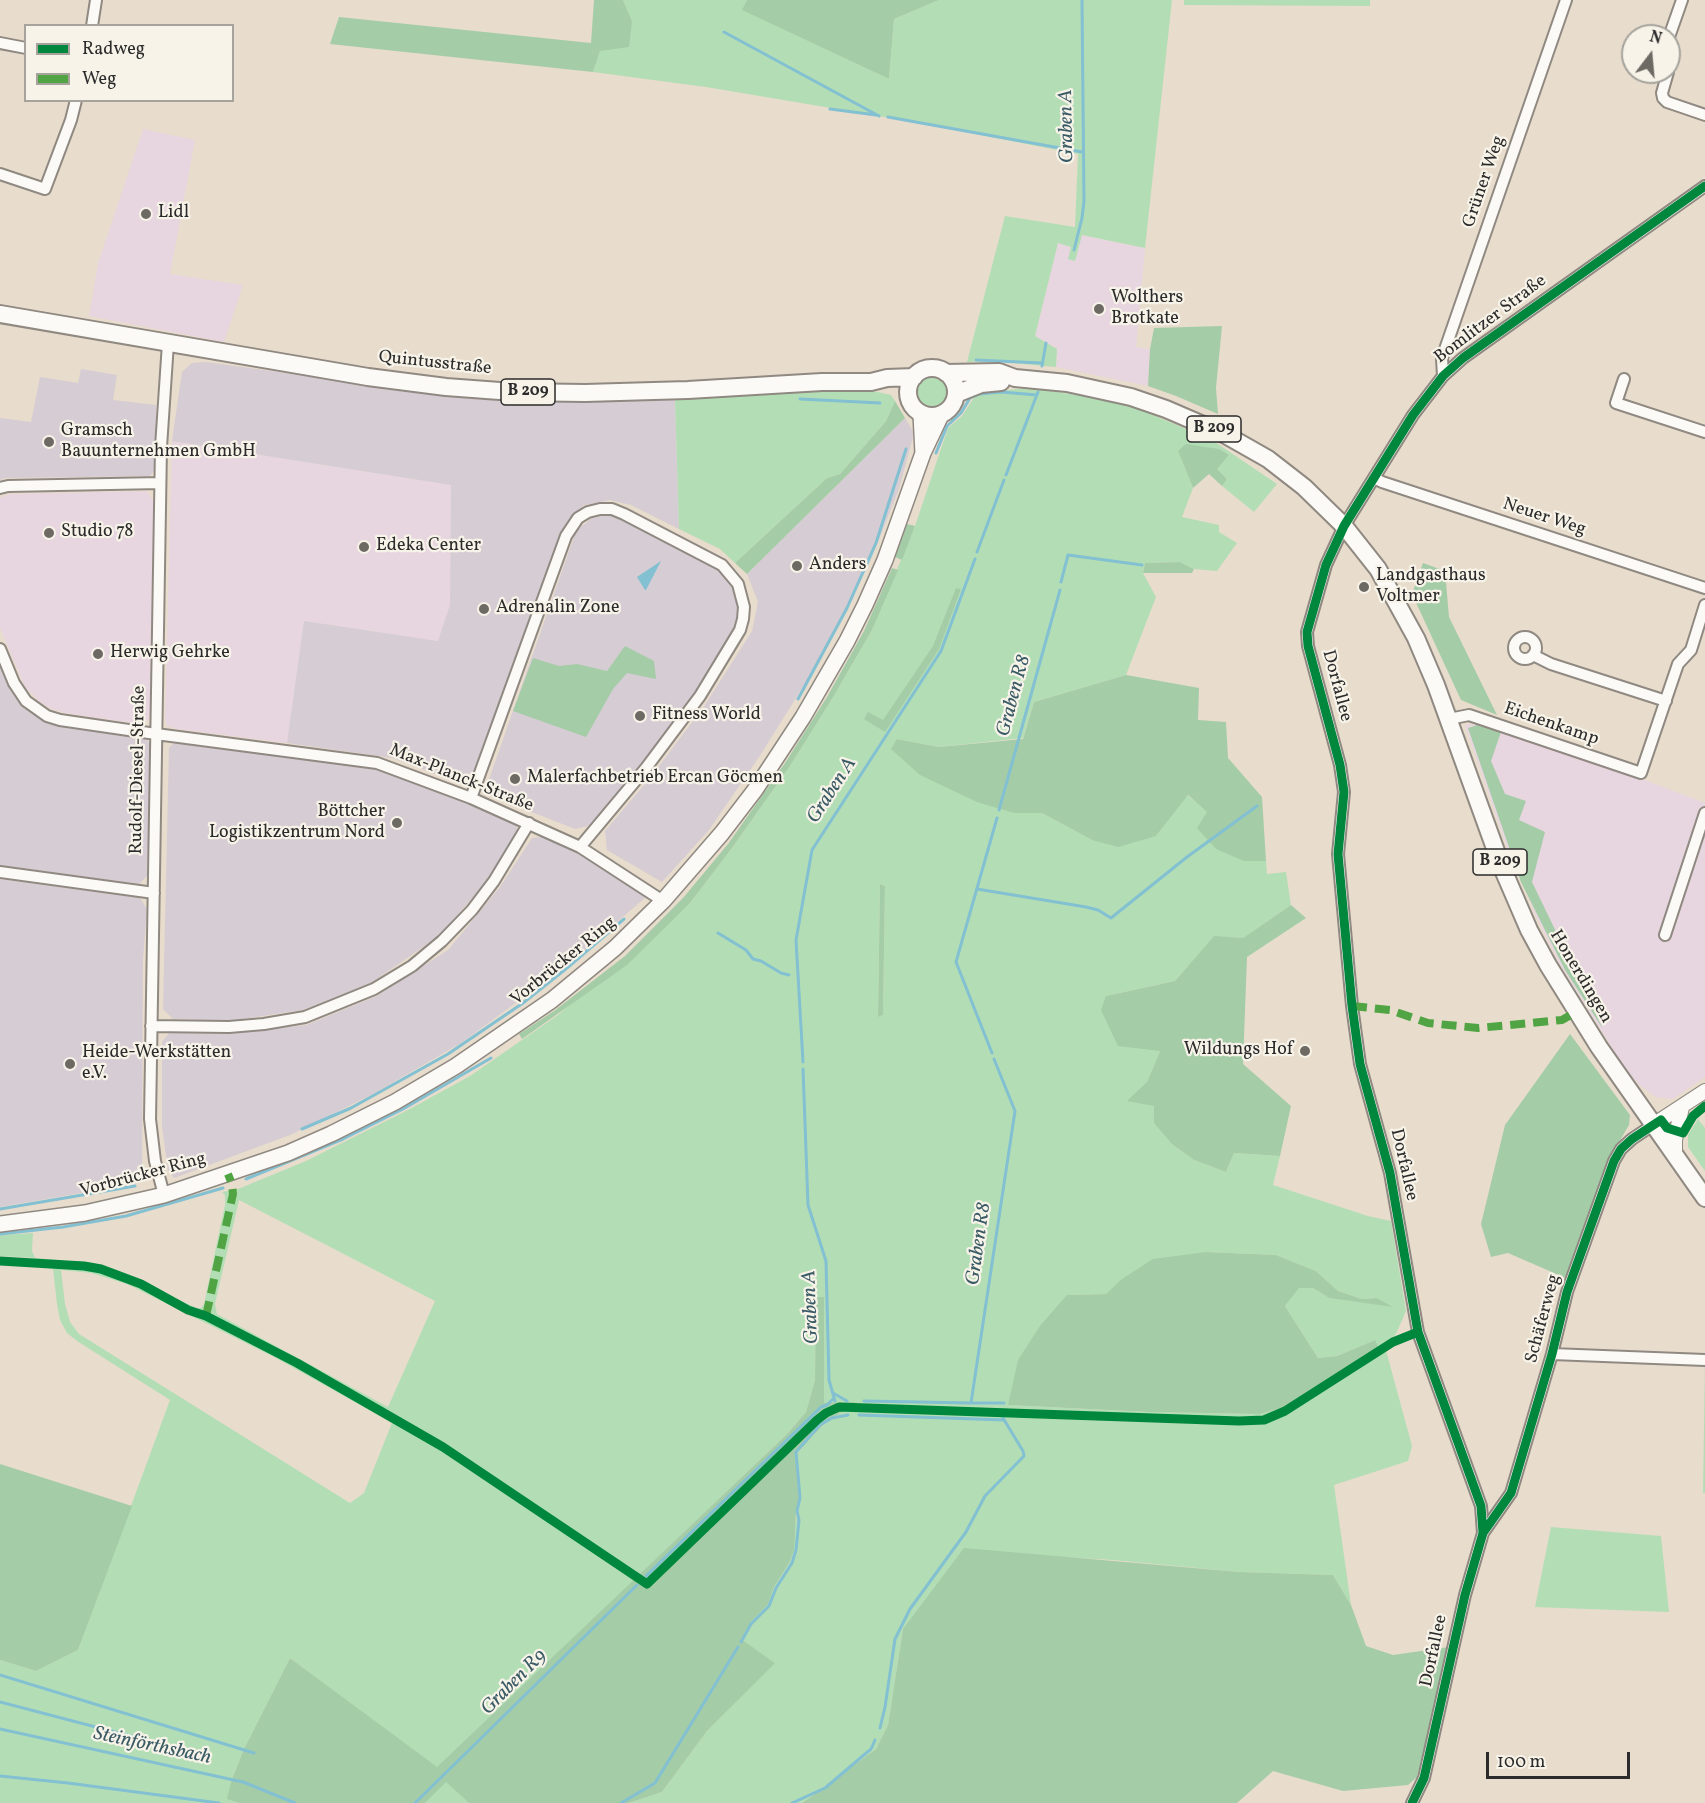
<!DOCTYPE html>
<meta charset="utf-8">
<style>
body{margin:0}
#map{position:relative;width:1705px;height:1803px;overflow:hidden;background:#e8dccc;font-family:Vollkorn,serif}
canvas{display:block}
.legend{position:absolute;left:24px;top:24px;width:210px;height:78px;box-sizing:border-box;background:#f7f3e8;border:2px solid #a5a39c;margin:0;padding:8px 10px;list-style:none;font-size:18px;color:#2b2b2b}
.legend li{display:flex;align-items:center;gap:12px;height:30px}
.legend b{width:30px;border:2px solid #a5a39c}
.north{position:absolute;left:1621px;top:24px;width:60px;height:60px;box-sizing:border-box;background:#f7f3e8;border:2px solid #a5a39c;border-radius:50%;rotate:16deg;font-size:16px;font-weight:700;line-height:24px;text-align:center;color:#2b2b2b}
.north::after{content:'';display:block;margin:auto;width:21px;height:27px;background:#6d6963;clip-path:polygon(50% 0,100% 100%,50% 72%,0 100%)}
.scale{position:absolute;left:1486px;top:1752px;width:144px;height:27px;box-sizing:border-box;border:3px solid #2b2b2b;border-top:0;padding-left:8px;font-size:18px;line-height:21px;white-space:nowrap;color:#2b2b2b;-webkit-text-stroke:4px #f7f3e8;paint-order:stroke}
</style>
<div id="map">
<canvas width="1705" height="1803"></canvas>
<ul class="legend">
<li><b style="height:8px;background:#00873e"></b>Radweg</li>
<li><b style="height:8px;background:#51a443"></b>Weg</li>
</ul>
<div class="north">N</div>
<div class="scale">100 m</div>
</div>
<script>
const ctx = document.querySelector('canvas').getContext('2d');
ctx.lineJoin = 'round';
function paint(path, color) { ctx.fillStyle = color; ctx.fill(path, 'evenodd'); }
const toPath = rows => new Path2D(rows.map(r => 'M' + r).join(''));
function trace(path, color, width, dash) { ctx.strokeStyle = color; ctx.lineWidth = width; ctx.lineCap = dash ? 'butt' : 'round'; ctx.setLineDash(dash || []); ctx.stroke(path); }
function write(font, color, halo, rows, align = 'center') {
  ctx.font = font + ' Vollkorn,serif'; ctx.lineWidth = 4.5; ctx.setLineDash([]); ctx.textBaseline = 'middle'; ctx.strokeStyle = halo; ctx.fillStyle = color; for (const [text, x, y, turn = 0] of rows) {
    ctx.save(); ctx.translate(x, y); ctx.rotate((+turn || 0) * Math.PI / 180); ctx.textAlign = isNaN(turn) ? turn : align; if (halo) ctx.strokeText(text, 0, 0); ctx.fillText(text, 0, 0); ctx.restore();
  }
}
paint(toPath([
 [143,129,195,140,170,274,243,285,224,342,89,316,98,263],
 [1081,235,1145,248,1136,347,1150,349,1148,386,1056,367,1057,349,1035,336,1058,243,1071,247,1075,261],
 [172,441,451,485,450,605,438,641,304,621,287,743,177,729,167,726,165,718],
 [146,491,154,501,150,717,145,723,139,724,65,713,52,709,41,703,25,687,0,628,0,498,9,494],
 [1481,724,1616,769,1705,803,1705,1077,1673,1099,1656,1097,1638,1084,1619,1059,1559,963,1535,914,1507,847,1465,725]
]), '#e7d6df');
paint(toPath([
 [206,362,452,396,542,400,675,400,679,529,631,505,610,500,584,505,568,522,556,544,474,780,462,784,392,758,287,743,304,621,438,641,450,605,451,485,172,441,182,372,192,363],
 [81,369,117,375,113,400,156,405,156,468,150,476,5,478,0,480,0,418,31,422,40,377,78,383],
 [905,418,914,433,899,489,870,562,816,666,759,757,709,830,662,882,607,850,605,831,650,778,705,705,752,631,758,602,747,574],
 [610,515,628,518,711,560,737,584,743,606,738,628,695,698,641,770,600,817,588,826,575,829,491,796,487,785,576,531,592,518],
 [0,666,11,692,28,710,50,724,145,738,152,745,147,876,139,884,0,865],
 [176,741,378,769,400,775,515,822,519,834,489,879,439,936,371,983,303,1010,229,1021,173,1019,163,1009,169,748],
 [549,836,643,889,646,897,562,969,461,1043,371,1095,290,1135,174,1178,168,1170,162,1127,162,1042,169,1033,230,1034,306,1025,377,996,448,950,500,887,532,838],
 [0,879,140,898,147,909,143,959,142,1178,132,1184,0,1207]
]), '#d6ccd3');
paint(toPath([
 [623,0,747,0,743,10,889,79,894,19,939,0,1172,0,1145,248,1082,235,1075,261,1068,259,1071,247,1058,243,1035,336,1057,349,1056,367,990,361,967,362,1005,216,1075,227,1078,154,908,121,706,87,593,72,600,51,632,21],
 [1184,0,1370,0,1370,6,1184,5],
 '913 392a19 19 0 1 1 38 0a19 19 0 1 1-38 0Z',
 [1030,388,1097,398,1134,407,1212,440,1277,484,1254,512,1222,486,1227,479,1216,469,1229,455,1178,451,1193,488,1182,517,1219,525,1219,532,1237,543,1217,571,1194,569,1180,562,1145,563,1143,573,1156,597,1126,675,1034,702,1023,738,939,747,897,739,1014,813,1042,813,1092,840,1156,836,1187,795,1208,812,1244,861,1266,861,1267,874,1286,872,1291,905,1243,938,1214,937,1175,981,1106,996,1160,1051,1147,1082,1154,1106,1173,1145,1194,1160,1226,1172,1234,1153,1280,1156,1273,1185,1368,1216,1391,1221,1406,1311,1396,1334,1380,1349,1386,1351,1387,1354,1412,1446,1408,1461,1334,1485,1351,1605,1333,1575,1240,1572,1113,1560,1062,1557,903,1629,888,1725,876,1749,802,1803,629,1803,662,1792,707,1731,774,1663,741,1639,751,1622,768,1603,774,1587,789,1563,799,1498,795,1455,823,1425,855,1403,824,1403,824,1297,817,1297,815,1380,806,1412,787,1434,437,1768,290,1658,243,1751,231,1782,240,1803,0,1803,0,1660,36,1671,78,1650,170,1400,77,1341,67,1333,60,1320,57,1304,53,1269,35,1267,34,1258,0,1256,0,1235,33,1233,32,1251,35,1258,94,1263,117,1270,196,1308,201,1308,204,1304,225,1205,225,1195,222,1192,238,1189,306,1161,408,1110,470,1076,558,1015,690,903,732,848,790,766,832,699,872,630,915,526,948,428,962,416,975,396,983,392],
 [880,884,885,886,883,1015,878,1017],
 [239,1200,435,1301,388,1407,217,1314,215,1304],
 [1206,1252,1276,1255,1316,1271,1338,1291,1362,1299,1377,1298,1391,1306,1329,1298,1313,1288,1298,1288,1285,1306,1318,1358,1337,1356,1375,1340,1287,1406,1260,1414,1149,1412,1009,1405,1067,1295,1106,1294],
 [61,1270,91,1273,127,1284,276,1358,392,1423,364,1493,350,1503,79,1334,70,1322,65,1304],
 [824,389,864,389,891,395,895,401,886,421,840,474,827,478,735,563,720,549,679,529,675,400],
 [1698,1119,1705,1128,1705,1171,1688,1147,1688,1135],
 [1705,1362,1705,1493,1703,1493],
 [1551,1527,1661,1536,1669,1612,1535,1607],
 [446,1781,469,1803,425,1803]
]), '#b3deb5');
paint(toPath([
 [594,0,623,0,632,21,629,47,600,51,593,72,330,44,339,17,591,43],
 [747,0,939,0,894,19,889,79,742,10],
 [1222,326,1216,388,1218,414,1176,396,1148,386,1150,349,1154,328],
 [895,401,905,418,747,574,735,563,827,478,840,474,886,421],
 [1186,444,1219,449,1229,455,1217,469,1227,479,1222,486,1209,474,1193,488,1178,451],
 [907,524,915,526,902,560,895,557],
 [1180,562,1194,569,1192,573,1143,573,1145,563],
 [1423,563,1445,571,1449,617,1497,715,1461,700,1412,594],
 [892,568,898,570,872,630,832,699,790,766,732,848,690,903,627,965,522,1039,519,1034,554,1011,625,956,683,898,728,844,785,763,827,697,864,631],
 [956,588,961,589,939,649,885,732,864,719,868,712,883,720,933,646],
 [625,646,654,661,656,679,627,673,613,689,586,737,513,711,533,658,559,666,577,664,607,671],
 [1126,675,1199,688,1198,720,1226,722,1228,758,1262,797,1266,861,1244,861,1216,849,1197,828,1207,812,1188,795,1156,836,1118,847,1092,840,1042,813,1014,813,977,802,920,775,891,749,897,739,939,747,1023,739,1034,702],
 [1477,725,1501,732,1491,761,1505,794,1526,801,1519,820,1545,832,1532,882,1603,1029,1565,970,1521,882,1468,728],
 [880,884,885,886,883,1015,878,1017],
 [1291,905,1306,918,1247,957,1243,1064,1291,1106,1280,1156,1234,1153,1226,1172,1194,1160,1173,1145,1154,1123,1154,1106,1127,1101,1147,1082,1160,1051,1118,1046,1101,1010,1106,996,1175,981,1214,936,1243,938],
 [1570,1034,1630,1115,1629,1125,1609,1159,1568,1279,1508,1253,1491,1257,1481,1224,1505,1125],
 [1206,1252,1276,1255,1316,1271,1338,1291,1362,1299,1377,1298,1393,1307,1329,1298,1313,1288,1299,1288,1285,1306,1318,1358,1337,1356,1375,1340,1379,1349,1287,1406,1260,1414,1149,1412,1008,1405,1018,1360,1040,1326,1067,1295,1106,1294,1122,1279,1153,1259],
 [816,1297,824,1297,824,1403,856,1402,823,1425,795,1455,799,1498,796,1511,794,1550,789,1563,774,1587,768,1604,751,1622,741,1639,775,1663,707,1731,662,1792,629,1803,469,1803,446,1782,425,1803,240,1803,227,1799,231,1782,243,1751,290,1658,437,1767,787,1434,806,1412,815,1380],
 [0,1464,132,1506,78,1650,36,1671,0,1660],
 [964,1548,1240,1572,1333,1575,1351,1605,1366,1646,1393,1655,1449,1647,1417,1777,1408,1785,1343,1791,1273,1771,1237,1803,802,1803,876,1749,888,1725,903,1629]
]), '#a4cca7');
paint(toPath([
 [661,561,646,590,645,590,637,577]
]), '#82c0d2');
trace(toPath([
 [724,32,879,116],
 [830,109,876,115],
 [888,117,1082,152],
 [1074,250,1082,218,1084,201,1082,0],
 [976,360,1042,363],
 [1042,366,1046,343],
 [800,399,880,403],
 [936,453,947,426,961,413,970,398,979,394,1001,392,1037,395],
 [1006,475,1038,392],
 [977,552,1004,480],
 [1061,582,1068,555,1142,565],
 [798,699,847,608,876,543,906,449],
 [999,810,1060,590],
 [977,889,1086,907,1098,910,1111,918,1187,857,1257,806],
 [718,933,746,950,753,959,761,961,781,973,789,975],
 [992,1053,956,962,997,818],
 [994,1059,1015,1111,971,1403,1004,1403],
 [803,1062,796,940,812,850,941,651,975,559],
 [803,1069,808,1205,826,1261,829,1380,835,1401],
 [302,1129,351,1108,448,1054,523,1003,567,968,624,919],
 [246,1179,343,1139,403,1109,491,1058],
 [0,1209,135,1186],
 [0,1234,63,1227,126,1216,223,1188],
 [833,1393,847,1401],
 [864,1401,971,1403],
 [859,1415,1004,1420],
 [646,1576,821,1407,827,1405,834,1398],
 [741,1642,751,1624,769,1606,776,1588,792,1563,796,1550,799,1520,797,1511,800,1498,796,1452,820,1425,832,1418,848,1415],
 [0,1675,254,1753],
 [0,1702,199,1754],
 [880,1728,885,1707,895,1639,910,1609,966,1532,985,1496,1024,1456,1023,1451,1003,1418],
 [0,1729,243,1782,295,1803],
 [0,1776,68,1783,219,1803],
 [415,1803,637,1585],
 [621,1803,655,1783,738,1647],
 [792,1803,825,1788,871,1749,875,1740]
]), '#82c0d2', 3);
const minor = toPath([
 [92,26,96,0],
 [1669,37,1682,0],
 [0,43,26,48],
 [1668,72,1662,93,1663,98,1667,102,1705,115],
 [0,174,45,189,71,120,76,100],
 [1443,376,1442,358,1566,0],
 [1624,379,1616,403,1705,432],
 [1374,478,1382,482,1705,588],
 [0,488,8,486,160,483],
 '1514 648a11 11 0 1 1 22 0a11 11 0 1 1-22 0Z',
 [0,649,14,683,26,701,47,716,60,720,156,734,377,763,471,798,580,847,663,901],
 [1533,655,1551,664,1666,701],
 [1449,719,1469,715,1641,773,1678,664,1691,650,1705,605],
 [471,798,566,536,578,518,588,512,600,509,612,509,624,514,722,565,738,584,744,607,743,619,740,630,700,696,646,768,580,847],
 [0,872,154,893],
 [1665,935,1705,813],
 [151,1026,229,1027,264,1024,305,1017,374,989,412,966,442,941,472,910,494,881,529,823],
 [164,1195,155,1161,150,1119,161,447,168,343],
 [1552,1354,1705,1360],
 [1483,1533,1511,1493,1552,1354,1567,1292,1614,1161,1621,1149,1632,1139,1653,1125],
 [1412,1803,1424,1778,1465,1595,1483,1533,1481,1506,1418,1332,1390,1173,1360,1064,1352,1006,1338,854,1344,792,1340,765,1308,646,1307,632,1326,565,1344,526,1413,415,1443,376,1463,358,1705,186]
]);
const tertiary = toPath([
 [1653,1125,1705,1091],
 [1675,1156,1675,1140,1682,1107]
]);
const secondary = toPath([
 [921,414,923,453],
 [0,1224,85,1213,164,1195,288,1153,331,1134,395,1102,456,1066,552,1000,615,948,663,901,722,833,755,790,803,717,847,641,865,605,885,560,923,453,941,415]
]);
const primary = toPath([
 [0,314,368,377,446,387,513,392,585,393,688,390,822,382,871,382,887,378,914,377],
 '908 392a24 24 0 1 1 48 0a24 24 0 1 1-48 0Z',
 [946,373,999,372,1015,378,1067,383,1131,397,1166,409,1224,434,1268,459,1304,487,1344,526,1378,569,1416,638,1436,685,1501,865,1529,930,1548,965,1599,1047,1705,1198],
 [956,394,981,384,1001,382]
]);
trace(minor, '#8f8981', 14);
trace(tertiary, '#8f8981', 16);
trace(secondary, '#8f8981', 18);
trace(primary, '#8f8981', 20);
trace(minor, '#fcfaf7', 10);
trace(tertiary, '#fcfaf7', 14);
trace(secondary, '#fcfaf7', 15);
trace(primary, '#fcfaf7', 16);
trace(toPath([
 [1352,1006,1390,1010,1428,1023,1478,1028,1562,1020,1576,1012],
 [206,1316,233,1194,232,1184,228,1174]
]), '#51a443', 8, [15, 8]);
trace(toPath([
 [0,1261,84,1266,101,1269,141,1284,188,1310,206,1316,297,1363,443,1447,647,1584,817,1420,826,1413,839,1407,1239,1421,1264,1420,1285,1411,1393,1342,1418,1332],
 [1483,1533,1511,1493,1552,1354,1567,1292,1614,1161,1621,1149,1632,1139,1661,1120,1667,1128,1683,1133,1693,1116,1705,1106],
 [1412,1803,1424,1778,1465,1595,1483,1533,1481,1506,1418,1332,1390,1173,1360,1064,1352,1006,1338,854,1344,792,1340,765,1308,646,1307,632,1326,565,1344,526,1413,415,1443,376,1463,358,1705,186]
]), '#00873e', 9);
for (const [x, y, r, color] of [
 [146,214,6,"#6d6963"],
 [1099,309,6,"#6d6963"],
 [49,442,6,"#6d6963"],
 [49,533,6,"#6d6963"],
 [364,547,6,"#6d6963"],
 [797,566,6,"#6d6963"],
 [1364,587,6,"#6d6963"],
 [484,609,6,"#6d6963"],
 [98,654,6,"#6d6963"],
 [640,716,6,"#6d6963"],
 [515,779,6,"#6d6963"],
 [397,823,6,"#6d6963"],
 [1305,1051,6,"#6d6963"],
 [70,1064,6,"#6d6963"]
]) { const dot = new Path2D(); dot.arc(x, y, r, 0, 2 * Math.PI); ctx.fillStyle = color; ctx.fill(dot); trace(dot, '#f7f3e8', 2); }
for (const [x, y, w] of [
 [528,392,54],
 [1214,429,54],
 [1500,862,54]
]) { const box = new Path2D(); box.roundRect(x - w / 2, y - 13, w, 26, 4.5); ctx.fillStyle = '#f7f3e8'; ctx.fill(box); trace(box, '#2b2b2b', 1.5); }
write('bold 16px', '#2b2b2b', null, [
 ["B 209",528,392],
 ["B 209",1214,429],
 ["B 209",1500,862]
]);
write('18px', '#2b2b2b', '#f7f3e8', [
 ["Grüner Weg",1485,182,-71],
 ["Bomlitzer Straße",1491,320,-37],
 ["Quintusstraße",435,364,6],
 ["Neuer Weg",1544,518,18],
 ["Dorfallee",1336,686,75],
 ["Eichenkamp",1551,725,19],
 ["Rudolf-Diesel-Straße",139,770,-89],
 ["Max-Planck-Straße",461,779,22],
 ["Vorbrücker Ring",564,962,-39],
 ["Honerdingen",1580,977,59],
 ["Dorfallee",1403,1165,77],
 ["Vorbrücker Ring",143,1176,-15],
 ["Schäferweg",1544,1319,-75],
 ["Dorfallee",1435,1651,-78]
]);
write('18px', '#2b2b2b', '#f7f3e8', [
 ["Lidl",158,214],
 ["Wolthers",1111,299],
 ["Brotkate",1111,320],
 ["Gramsch",61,432],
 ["Bauunternehmen GmbH",61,453],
 ["Studio 78",61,533],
 ["Edeka Center",376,547],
 ["Anders",809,566],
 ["Landgasthaus",1376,577],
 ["Voltmer",1376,598],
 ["Adrenalin Zone",496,609],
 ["Herwig Gehrke",110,654],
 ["Fitness World",652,716],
 ["Malerfachbetrieb Ercan Göcmen",527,779],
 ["Böttcher",385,813,"right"],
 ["Logistikzentrum Nord",385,834,"right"],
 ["Wildungs Hof",1293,1051,"right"],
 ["Heide-Werkstätten",82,1054],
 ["e.V.",82,1075]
], 'left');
write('italic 20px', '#3a5b66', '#f7f3e8', [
 ["Graben A",1068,126,-91],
 ["Graben R8",1015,696,-75],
 ["Graben A",833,791,-57],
 ["Graben R8",980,1244,-82],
 ["Graben A",812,1307,-92],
 ["Graben R9",515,1683,-45],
 ["Steinförthsbach",152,1747,12]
]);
</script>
